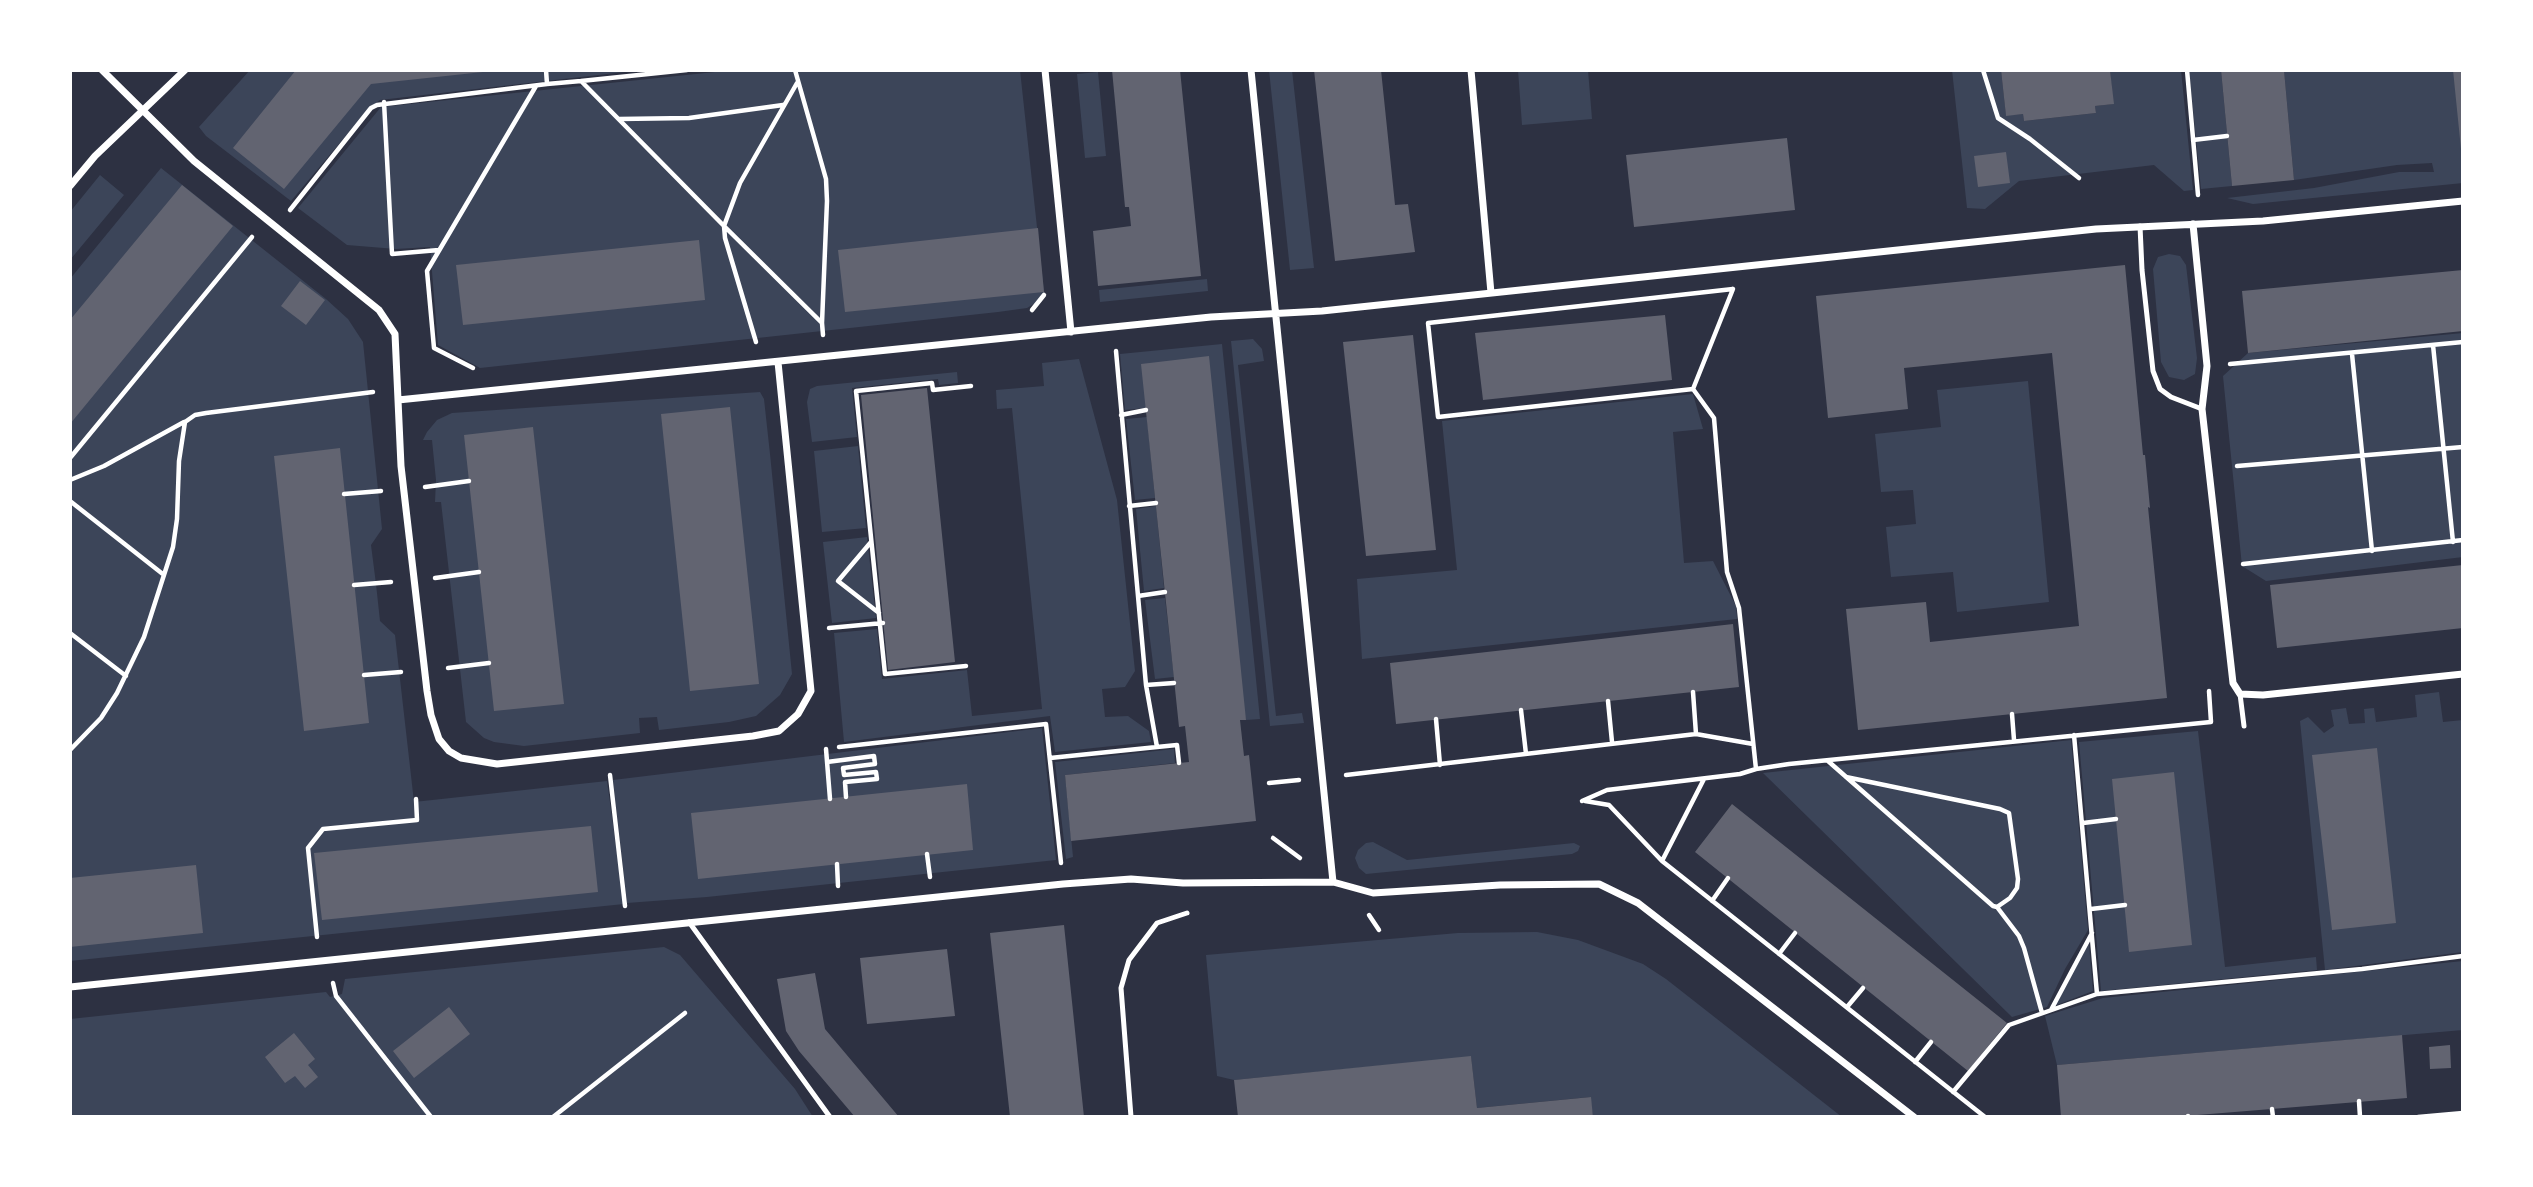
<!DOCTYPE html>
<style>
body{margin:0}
#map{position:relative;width:2533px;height:1187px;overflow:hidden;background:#2d3142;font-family:Helvetica,sans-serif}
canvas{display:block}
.frame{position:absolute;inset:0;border:72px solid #fff;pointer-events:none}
</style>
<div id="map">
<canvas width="2533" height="1187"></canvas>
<div class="frame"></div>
</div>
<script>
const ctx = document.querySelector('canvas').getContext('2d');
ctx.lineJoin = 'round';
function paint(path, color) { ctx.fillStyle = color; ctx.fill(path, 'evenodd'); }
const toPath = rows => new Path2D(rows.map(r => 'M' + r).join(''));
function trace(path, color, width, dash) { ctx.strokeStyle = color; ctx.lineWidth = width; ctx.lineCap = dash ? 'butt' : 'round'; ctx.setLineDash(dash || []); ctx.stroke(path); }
paint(toPath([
 [250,70,642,70,380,100,370,107,291,201,206,136,199,127],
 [734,70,1020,70,1044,292,1037,302,1027,308,998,312,480,368,438,345,430,247,396,249,347,245,298,208,381,107],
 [1269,70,1292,70,1314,268,1290,270],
 [1518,70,1588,70,1592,119,1522,125],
 [1952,70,2001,70,2006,115,2023,114,2024,121,2096,113,2095,106,2113,104,2110,70,2181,70,2193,190,2184,191,2154,165,2019,181,1985,209,1967,208],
 [2189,70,2221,70,2232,186,2201,189],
 [2284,70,2463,70,2463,183,2253,204,2227,198,2314,188,2399,172,2434,172,2432,163,2397,165,2294,180],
 [1098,72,1106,156,1085,158,1077,74],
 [161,168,326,299,348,319,363,342,382,529,371,545,376,584,380,621,395,635,414,802,607,781,624,904,70,961,70,279],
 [100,175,124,195,70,260,70,212],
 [2169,254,2180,256,2186,265,2197,358,2195,374,2184,380,2169,377,2161,362,2153,269,2158,257],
 [1207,279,1208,291,1100,302,1099,290],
 [2463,333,2463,557,2266,581,2242,566,2223,376,2248,353],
 [1253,339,1262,349,1264,361,1238,365,1276,716,1302,713,1304,723,1270,726,1231,341],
 [1222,344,1260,719,1246,720,1146,408,1125,410,1120,354],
 [1079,359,1117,500,1135,671,1125,687,1102,689,1105,717,1128,716,1149,731,1151,742,1055,752,1050,716,844,742,834,633,877,629,882,679,967,670,972,716,1042,709,1012,408,997,409,996,390,1044,386,1042,363],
 [957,372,958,383,939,385,938,379,852,388,857,437,812,442,807,402,810,389,817,386],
 [2028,381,2049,602,1957,612,1953,572,1891,577,1886,527,1916,524,1913,490,1881,492,1875,434,1941,427,1937,390],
 [760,392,764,399,770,454,792,674,780,695,756,716,729,722,659,730,657,717,639,718,640,733,524,746,494,742,484,738,466,722,441,502,435,502,436,480,432,440,423,440,427,432,437,420,452,413],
 [1693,394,1703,429,1673,432,1684,563,1713,561,1736,606,1737,619,1362,659,1357,579,1457,570,1442,421],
 [1147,417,1155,498,1135,500,1126,419],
 [858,446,866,528,822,532,814,451],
 [1156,506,1164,588,1144,591,1136,509],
 [867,537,876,618,832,623,823,542],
 [1165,598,1174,677,1155,679,1145,600],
 [2439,692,2443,722,2463,720,2463,952,2325,970,2300,721,2308,717,2324,733,2334,726,2331,710,2346,708,2349,724,2365,723,2364,709,2374,708,2376,722,2417,717,2415,695],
 [1042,728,1056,860,707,897,627,903,613,780],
 [2198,731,2225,967,2316,957,2317,970,2101,991,2079,742],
 [2071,740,2088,930,2065,969,2047,1007,2012,1017,1763,773],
 [1174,749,1175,763,1065,775,1073,857,1066,859,1055,762],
 [1373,842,1407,860,1574,843,1580,846,1578,851,1572,854,1366,874,1359,868,1355,858,1358,850,1366,843],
 [1537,932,1578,940,1643,964,1666,979,1842,1117,1593,1117,1590,1097,1477,1108,1471,1057,1234,1080,1217,1076,1206,955,1458,933],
 [2089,944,2093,991,2054,1006],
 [664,947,680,955,795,1089,813,1117,70,1117,70,1019,326,992,330,997,342,994,345,979],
 [2463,961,2463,1030,2057,1065,2045,1016,2103,998]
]), '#3c4559');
paint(toPath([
 [296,70,483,70,483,72,371,84,284,189,233,148],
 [1112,70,1180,70,1201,276,1098,286,1093,231,1131,226,1129,207,1125,207],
 [1314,70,1381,70,1395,205,1408,204,1415,252,1335,261],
 [2001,70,2110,70,2114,104,2095,106,2096,113,2024,121,2023,114,2006,116],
 [2221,70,2284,70,2294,180,2232,186],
 [2453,70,2463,70,2463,149,2461,149],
 [1787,138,1795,210,1634,227,1626,155],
 [2006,152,2010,183,1978,187,1974,156],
 [182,185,233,226,70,424,70,320],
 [1038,228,1044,292,845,312,838,250],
 [699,240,705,300,463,325,456,265],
 [2125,265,2143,455,2145,455,2150,508,2148,507,2167,698,1858,730,1846,609,1926,602,1930,642,2079,626,2052,353,1904,368,1908,409,1828,418,1816,296],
 [2463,270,2463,331,2248,353,2242,291],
 [300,281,325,300,306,325,281,306],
 [1665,315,1672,380,1483,400,1475,333],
 [1413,335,1436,550,1366,556,1343,342],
 [1209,356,1246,720,1240,720,1244,756,1249,755,1256,821,1071,841,1065,775,1189,762,1185,726,1179,727,1141,364],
 [927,388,955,662,888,670,861,395],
 [730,407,759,684,690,691,661,414],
 [533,427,564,704,494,711,464,435],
 [340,448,369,723,304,731,274,456],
 [2463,565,2463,628,2277,648,2270,585],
 [1733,624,1739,687,1396,724,1390,663],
 [2377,748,2396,923,2332,930,2312,755],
 [2174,772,2192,945,2129,952,2112,779],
 [967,784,973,850,698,879,691,813],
 [1732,804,2007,1023,1968,1071,1695,852],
 [591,826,598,892,322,920,314,853],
 [196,865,203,933,70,947,70,878],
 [1064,925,1084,1117,1010,1117,990,933],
 [947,949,955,1016,867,1024,860,958],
 [815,973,825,1029,899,1117,855,1117,799,1051,786,1031,777,979],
 [449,1007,470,1034,414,1078,393,1051],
 [294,1033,315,1059,308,1065,318,1077,305,1088,295,1076,285,1083,265,1057],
 [2402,1035,2407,1098,2173,1117,2061,1117,2057,1065],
 [2450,1045,2451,1068,2430,1069,2429,1047],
 [1471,1056,1477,1108,1591,1097,1593,1117,1238,1117,1234,1080]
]), '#626471');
trace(toPath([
 [795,70,826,179,827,201,822,323],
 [1983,70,1998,118,2030,139,2079,178],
 [2187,70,2198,195],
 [581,81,687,70],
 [797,83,740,183,724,226,822,323,823,335],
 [547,84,581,81,724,226,725,238,756,342],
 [384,102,392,254,439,250],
 [619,119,689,118,783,105],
 [2193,140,2227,136],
 [290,210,371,108,377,105,547,84,546,70],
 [1733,289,1693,389,1438,417,1428,323,1733,289],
 [1032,310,1044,295],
 [2433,345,2453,542],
 [2352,354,2372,551],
 [2230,364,2463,342],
 [473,368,434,348,427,271,536,86],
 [1693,389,1714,418,1727,572,1739,608,1756,769],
 [1121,415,1146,410],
 [70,458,252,237],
 [2237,466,2463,447],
 [70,480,104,466,184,422],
 [425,487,469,481],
 [344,494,381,491],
 [70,501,164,575],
 [1129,506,1156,503],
 [871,542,838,581,879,613],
 [2243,564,2463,540],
 [435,578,479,572],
 [354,585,391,582],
 [1138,596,1165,592],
 [829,628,883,623],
 [70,633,126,676],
 [966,666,885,674,856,391,932,383,933,390,971,386],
 [448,668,489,663],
 [364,675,401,672],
 [1146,685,1174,683],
 [1693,692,1696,734],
 [1608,701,1612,742],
 [1521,710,1526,754],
 [2012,714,2014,740],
 [1436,719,1440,765],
 [2074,735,2097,994],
 [839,747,1046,724,1061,863],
 [1157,747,1177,745,1179,763],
 [826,749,830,799],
 [70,750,101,718,117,693,144,637,173,547,177,519,179,461,185,422,195,415,206,413,373,392],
 [1050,758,1157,747,1146,685,1116,351],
 [1828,761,1993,906,1997,907,2010,898,2017,888,2018,879,2009,813,2000,809,1846,777],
 [827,762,874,756,875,764,843,768,844,775,876,772,877,779,845,782,846,797],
 [610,775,625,906],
 [1346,775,1696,734,1753,744],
 [1269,783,1299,780],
 [1582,801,1607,790,1740,774,1756,769,1789,764,2211,722,2209,691],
 [1585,801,1609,805,1662,861,1985,1117],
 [2083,823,2116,819],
 [1273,838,1300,858],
 [927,854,930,877],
 [1662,861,1704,779],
 [837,864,838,886],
 [1712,901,1728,878],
 [1997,907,2019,936,2024,948,2042,1013],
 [2091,909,2125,905],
 [1369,915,1379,930],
 [317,937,308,848,323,829,417,820,416,799],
 [1779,954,1795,933],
 [333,983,336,996,431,1117],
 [1847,1007,1863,988],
 [2051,1010,2092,933],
 [1915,1062,1931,1042],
 [1953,1092,2009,1025,2097,994,2362,969,2463,956],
 [2359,1101,2360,1117],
 [2272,1109,2273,1117],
 [2188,1116,2188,1117],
 [553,1117,685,1013],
 [2418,1117,2463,1113]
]), '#fff', 4.5);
trace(toPath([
 [2140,226,2142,270,2153,371,2160,389,2171,397,2202,409],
 [2240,694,2244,726],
 [689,922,830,1117],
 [1131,1117,1121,988,1129,960,1157,923,1187,913]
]), '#fff', 5);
trace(toPath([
 [102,70,194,161,379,310,395,334,401,466,427,691,431,715,439,739,449,751,461,758,497,764,753,736,779,731,798,714,811,691,778,362],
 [1045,70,1071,332],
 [1251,70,1333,882],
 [1471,70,1491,293],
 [70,186,95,156,185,70],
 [2193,224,2207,366,2202,409,2233,683,2240,694,2263,695,2463,674],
 [398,400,1211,317,1322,311,2096,229,2263,221,2463,201],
 [70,987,1063,884,1131,879,1183,883,1333,882,1373,893,1500,885,1599,884,1638,903,1914,1117]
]), '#fff', 7);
</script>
